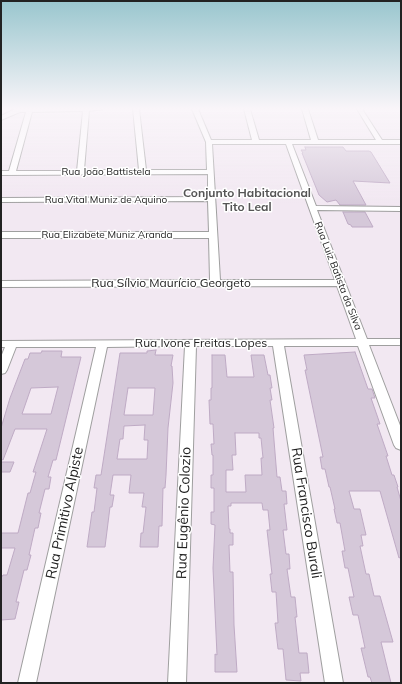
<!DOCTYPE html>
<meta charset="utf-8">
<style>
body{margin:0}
#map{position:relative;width:402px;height:684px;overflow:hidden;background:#f2e8f2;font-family:Mulish,sans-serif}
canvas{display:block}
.frame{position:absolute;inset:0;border:2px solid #222;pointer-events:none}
</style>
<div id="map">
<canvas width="402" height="684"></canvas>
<div class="frame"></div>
</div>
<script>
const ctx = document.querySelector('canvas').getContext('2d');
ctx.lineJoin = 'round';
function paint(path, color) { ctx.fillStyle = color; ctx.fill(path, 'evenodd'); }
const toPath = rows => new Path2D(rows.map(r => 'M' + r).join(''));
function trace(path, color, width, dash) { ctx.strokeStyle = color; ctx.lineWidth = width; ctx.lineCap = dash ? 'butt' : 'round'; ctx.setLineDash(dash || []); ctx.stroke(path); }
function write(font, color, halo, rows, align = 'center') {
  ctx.font = font + ' Mulish,sans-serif'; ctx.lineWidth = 3; ctx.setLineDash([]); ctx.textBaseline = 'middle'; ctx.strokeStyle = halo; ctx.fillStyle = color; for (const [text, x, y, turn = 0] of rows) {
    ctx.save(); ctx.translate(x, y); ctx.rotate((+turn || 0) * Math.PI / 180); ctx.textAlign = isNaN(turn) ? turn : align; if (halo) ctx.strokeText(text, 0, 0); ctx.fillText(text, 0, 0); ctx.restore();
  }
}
const building = toPath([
 [305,147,343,147,346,151,369,151,371,152,390,183,353,181,366,205,340,205,336,200,327,202,319,195,302,153,303,153,301,150,306,150,305,147],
 [343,212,365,212,373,227,352,227,351,225,348,224,343,212],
 [156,350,155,355,173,355,171,366,172,366,173,383,168,428,166,475,165,488,163,488,162,526,159,526,158,547,140,547,141,533,143,533,146,507,142,507,144,493,129,493,131,475,113,475,110,495,114,495,112,507,110,507,105,547,87,547,92,512,94,512,97,488,94,488,96,475,101,475,120,353,147,353,147,351,156,350],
 [128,388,155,388,153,415,124,415,128,388],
 [145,425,144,440,148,440,147,459,117,459,120,439,123,439,124,426,145,425],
 [42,351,62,351,61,357,81,357,56,460,53,460,48,477,51,477,49,489,45,489,39,513,41,513,38,528,35,528,29,555,31,555,27,570,24,570,16,602,19,602,15,619,1,620,1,578,3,575,7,575,15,548,1,548,1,533,18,533,28,493,30,493,36,472,33,472,47,429,15,429,3,460,1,459,1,428,10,398,25,359,28,359,30,353,41,353,42,351],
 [58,387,51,414,22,414,31,388,58,387],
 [355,352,368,389,372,389,375,398,371,398,380,424,377,424,388,456,386,456,392,475,394,475,398,487,397,487,401,501,401,557,399,558,380,491,349,491,354,509,360,509,366,535,361,535,363,546,360,546,366,574,369,574,374,596,380,596,393,642,381,642,391,683,372,683,370,677,368,677,361,648,365,648,358,615,353,615,349,597,354,597,348,568,345,568,342,551,345,551,340,523,337,523,334,509,335,509,330,487,329,487,325,469,322,469,320,457,323,457,305,370,307,370,304,355,355,352],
 [212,355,225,355,227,377,254,377,251,355,264,355,268,375,270,375,272,388,270,388,272,400,270,400,274,428,273,428,277,477,280,477,282,491,286,491,287,504,284,504,287,530,283,530,286,554,289,554,290,569,287,569,291,597,295,597,297,617,295,617,299,653,307,653,309,673,300,673,301,681,286,680,283,649,278,649,275,623,278,623,276,592,272,592,270,574,272,574,267,530,270,530,268,510,263,510,262,503,231,503,231,506,228,506,229,529,230,529,230,533,233,533,233,545,229,545,230,572,233,572,234,625,237,672,215,672,215,654,217,655,213,568,215,525,211,524,211,512,214,512,214,488,211,488,211,475,213,475,213,455,212,455,211,444,214,444,213,424,210,424,209,400,211,400,211,388,212,388,212,355],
 [235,433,259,433,259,438,261,438,263,458,261,458,262,475,245,475,246,492,226,492,226,470,233,470,232,455,236,455,235,433],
 [1,462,14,462,10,472,1,472,1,462]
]);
paint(building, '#d5c8d9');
trace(building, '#beaac4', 1);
const minor = toPath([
 [15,109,103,109,89,111,84,170,139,170,133,109,139,109,146,170,207,170,206,142,192,109,198,109,211,140,252,140,244,109,250,109,259,140,311,140,302,109,308,109,318,140,376,140,357,109,362,109,382,140,401,140,401,144,292,144,316,206,401,207,401,211,317,210,367,339,401,339,401,345,369,345,401,428,401,450,396,448,394,445,358,346,284,346,343,683,325,683,273,346,196,346,186,683,168,683,185,346,107,347,36,683,18,683,96,347,16,347,7,370,5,373,1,374,1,357,5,347,1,347,1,341,356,339,337,286,1,287,1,281,210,280,209,238,1,238,1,232,209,232,208,201,1,202,1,198,208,197,208,174,1,175,1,171,9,171,26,112,20,112,1,120,1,116,15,109],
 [83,111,77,171,16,171,32,112,83,111],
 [212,144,286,144,335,280,220,280,212,144]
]);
trace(minor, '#9f9f9f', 2);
paint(minor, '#fff');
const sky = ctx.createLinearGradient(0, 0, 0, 205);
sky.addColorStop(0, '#99c6ce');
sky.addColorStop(0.53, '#f9f5f9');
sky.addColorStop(1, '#f9f5f900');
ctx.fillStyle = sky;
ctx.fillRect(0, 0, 402, 205);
write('10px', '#222', '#fff', [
 ["Rua João Battistela",106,172],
 ["Rua Vital Muniz de Aquino",106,200],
 ["Rua Elizabete Muniz Aranda",107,235],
 ["Rua Luiz Batista da Silva",338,276,69]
]);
write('bold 12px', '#555', '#fff', [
 ["Conjunto Habitacional",247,193],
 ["Tito Leal",247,207]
]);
write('12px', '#222', '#fff', [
 ["Rua Sílvio Maurício Georgeto",171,283],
 ["Rua Ivone Freitas Lopes",201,343]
]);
write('14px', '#222', '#fff', [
 ["Rua Primitivo Alpiste",65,513,-78],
 ["Rua Eugênio Colozio",184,513,-88],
 ["Rua Francisco Burali",306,513,81]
]);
</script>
